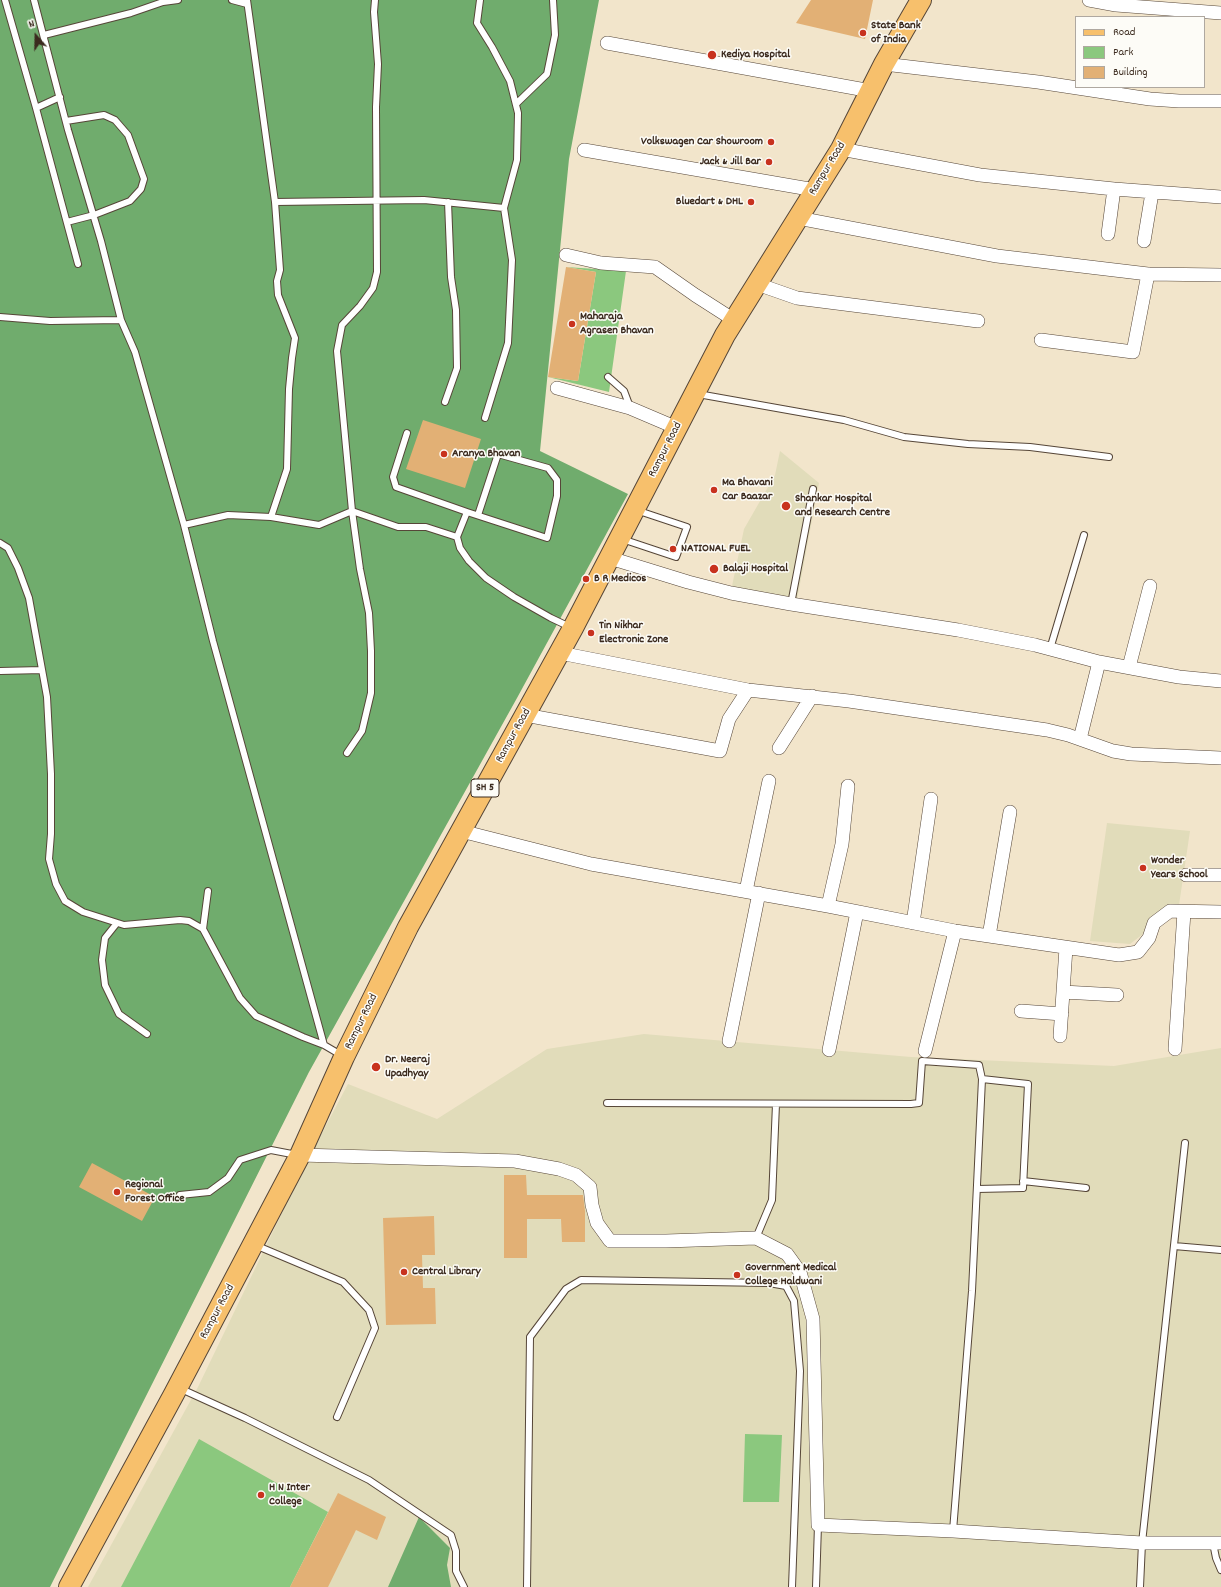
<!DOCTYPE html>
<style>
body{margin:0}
#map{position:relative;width:1221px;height:1587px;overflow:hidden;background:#f2e5cb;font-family:Dekko,sans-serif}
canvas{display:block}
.legend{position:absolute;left:1075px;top:16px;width:130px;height:72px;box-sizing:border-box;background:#fdfcf7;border:1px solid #afa8a0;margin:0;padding:5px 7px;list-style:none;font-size:12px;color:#3b2a1e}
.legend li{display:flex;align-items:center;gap:8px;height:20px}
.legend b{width:20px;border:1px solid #afa8a0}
.north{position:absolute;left:16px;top:16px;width:40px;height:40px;-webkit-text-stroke:3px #fdfcf7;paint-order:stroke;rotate:340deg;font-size:11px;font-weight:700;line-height:16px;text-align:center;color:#3b2a1e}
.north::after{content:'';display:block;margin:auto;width:14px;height:18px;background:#3b2a1e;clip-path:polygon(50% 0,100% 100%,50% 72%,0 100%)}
</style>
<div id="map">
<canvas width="1221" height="1587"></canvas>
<ul class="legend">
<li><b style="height:5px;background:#f7c06c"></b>Road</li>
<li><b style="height:11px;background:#8bc87e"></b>Park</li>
<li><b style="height:11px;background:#e2b075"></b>Building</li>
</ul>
<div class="north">N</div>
</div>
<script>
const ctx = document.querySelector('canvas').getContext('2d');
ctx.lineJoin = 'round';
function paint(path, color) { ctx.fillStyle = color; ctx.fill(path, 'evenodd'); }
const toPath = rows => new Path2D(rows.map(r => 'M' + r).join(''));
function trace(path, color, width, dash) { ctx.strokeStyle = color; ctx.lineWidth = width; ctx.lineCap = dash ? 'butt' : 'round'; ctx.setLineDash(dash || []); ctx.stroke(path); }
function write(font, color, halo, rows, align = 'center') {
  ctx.font = font + ' Dekko,sans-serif'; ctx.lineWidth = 3; ctx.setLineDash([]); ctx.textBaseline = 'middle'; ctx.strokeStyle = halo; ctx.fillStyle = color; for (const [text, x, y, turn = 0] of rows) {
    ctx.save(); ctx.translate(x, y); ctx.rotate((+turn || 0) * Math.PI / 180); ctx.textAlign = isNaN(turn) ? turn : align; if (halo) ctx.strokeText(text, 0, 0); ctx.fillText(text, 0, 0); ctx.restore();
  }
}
paint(toPath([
 [780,451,819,483,797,600,732,586,744,529,775,475],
 [1107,823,1190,831,1179,905,1166,906,1143,934,1130,944,1090,941],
 [644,1034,911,1057,1114,1066,1221,1048,1221,1587,88,1587,198,1387,306,1163,348,1084,437,1119,547,1049]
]), '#e1dcba');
paint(toPath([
 [566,267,626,271,609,392,548,377,578,381,596,272],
 [745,1434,782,1435,779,1502,743,1502],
 [199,1439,328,1512,290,1587,121,1587]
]), '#8bc87e');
paint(toPath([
 [0,0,599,0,569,159,540,451,628,494,517,698,309,1072,50,1587,0,1587],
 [419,1517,450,1548,447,1565,451,1587,388,1587]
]), '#70ac6d');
paint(toPath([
 [811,0,873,0,865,39,796,23],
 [566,267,596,272,578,381,548,377],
 [423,420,481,439,465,488,406,469],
 [92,1163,155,1197,142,1221,79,1187],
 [504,1175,526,1175,527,1195,583,1195,585,1211,585,1242,562,1242,561,1219,527,1219,527,1258,504,1258],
 [434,1216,435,1255,422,1255,423,1288,435,1288,436,1324,386,1325,383,1218],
 [338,1493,386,1517,377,1540,356,1530,328,1587,290,1587]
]), '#e2b075');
const service = toPath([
 [5,0,36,108,78,264],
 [34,0,68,130,101,241,121,320,135,352,184,525,213,641,324,1045,341,1055],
 [232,0,247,4],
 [247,0,275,202,280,270,277,281,278,295,295,338,292,358,289,389,287,469,271,517],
 [480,0,477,23,492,47,510,81,518,113,517,160,504,208,512,260,508,343,485,418],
 [44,35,131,13,163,2,178,0],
 [516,104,547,74,555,35,553,0],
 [36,108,60,97],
 [66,121,104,115,115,120,128,135,144,179,141,189,130,201,94,215,67,222],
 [275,202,424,200,504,208],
 [0,317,50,321,121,320],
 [608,377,624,391,630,407],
 [698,394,844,420,904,437,968,444,1030,447,1109,457],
 [445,402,457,368,456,310,451,277,448,202],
 [407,433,393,477,396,487,467,512,547,538,557,496,557,480,548,468,498,454,478,515],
 [184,525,228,515,271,517,319,525,352,511,398,527,426,527,457,537,460,548,469,561,486,578,514,597,551,618,570,627],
 [457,537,467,512],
 [622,539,676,557,687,527,636,510],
 [0,543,8,548,18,568,29,598,47,697,51,774,51,834,49,859,56,884,65,901,83,912,124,925,180,920,189,921,203,929,240,998,256,1016,303,1037,324,1045],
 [791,604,813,489],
 [1050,649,1084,535],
 [0,671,42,670],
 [347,753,362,731,371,693,371,651,369,613,360,569,352,511,337,351,342,325,360,306,373,288,377,272,376,107,378,64,374,12,375,0],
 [117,923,105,938,102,960,105,985,119,1014,147,1034],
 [203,929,208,891],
 [607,1103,911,1104,919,1103,922,1061,979,1065,982,1079,972,1291,953,1531],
 [1023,1181,1086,1188],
 [977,1189,1023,1188,1028,1084,982,1079],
 [180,1195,209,1192,228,1178,240,1160,271,1150,297,1155],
 [756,1238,772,1200,776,1104],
 [255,1245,343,1282,369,1310,375,1328,337,1417],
 [1174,1246,1221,1250],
 [179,1388,245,1418,369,1480,451,1535,456,1551,456,1571,464,1587],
 [1213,1543,1216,1558,1221,1570],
 [527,1587,530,1337,566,1289,581,1280,769,1283,786,1286,794,1301,800,1371,792,1587],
 [816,1587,818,1525],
 [1140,1587,1142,1543,1185,1143]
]);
const minor = toPath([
 [1089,0,1116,5,1221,13],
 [607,43,871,91],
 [884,64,1038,82,1150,99,1179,101,1221,101],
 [841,149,980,175,1114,189,1221,197],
 [584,150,815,190],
 [798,218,997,256,1148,274,1221,275],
 [1108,234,1114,189],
 [1144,241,1152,193],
 [566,255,601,263,655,267,695,295,734,320],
 [757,284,797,298,978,321],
 [1041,340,1133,352,1148,274],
 [557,388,630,408,677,428],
 [610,558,688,582,731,593,791,604,958,630,1035,645,1099,662,1179,677,1221,681],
 [560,653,748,690,849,701,1047,730,1068,735,1113,751,1131,754,1221,758],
 [1129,667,1150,586],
 [525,715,720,751,729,719,748,690],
 [1080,739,1099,662],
 [779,748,812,696],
 [461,831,591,864,828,906,955,931,1119,955,1138,952,1149,938,1154,923,1170,911,1221,912],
 [1186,875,1221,875],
 [746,891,769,781],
 [828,906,842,844,848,786],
 [913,923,931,799],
 [989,936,1010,812],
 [1063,992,1117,995],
 [1021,1011,1062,1014],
 [1060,1036,1066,948],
 [729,1041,759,893],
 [1175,1049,1184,912],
 [829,1050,857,912],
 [925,1051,955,931],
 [300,1155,515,1161,559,1169,576,1175,590,1187,592,1205,597,1223,610,1241,666,1241,756,1238,787,1254,800,1272,813,1319,818,1525,953,1531,1142,1543,1221,1543]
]);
const primary = toPath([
 [69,1587,174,1394,300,1155,344,1057,408,927,573,628,725,335,841,149,884,64,921,0]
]);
trace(service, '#564638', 8);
trace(minor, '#564638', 14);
trace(primary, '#564638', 22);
trace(service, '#fff', 6);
trace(minor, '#fff', 13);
trace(primary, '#f7c06c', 20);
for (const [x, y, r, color] of [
 [863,33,4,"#c8321e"],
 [712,55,5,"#c8321e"],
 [771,142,4,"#c8321e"],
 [769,162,4,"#c8321e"],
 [751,202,4,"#c8321e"],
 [572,324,4,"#c8321e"],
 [444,454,4,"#c8321e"],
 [714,490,4,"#c8321e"],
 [786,506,5,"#c8321e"],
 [673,549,4,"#c8321e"],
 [714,569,5,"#c8321e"],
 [586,579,4,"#c8321e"],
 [591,633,4,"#c8321e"],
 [1143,868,4,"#c8321e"],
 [376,1067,5,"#c8321e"],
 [117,1192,4,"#c8321e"],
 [404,1272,4,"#c8321e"],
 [737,1275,4,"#c8321e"],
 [261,1495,4,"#c8321e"]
]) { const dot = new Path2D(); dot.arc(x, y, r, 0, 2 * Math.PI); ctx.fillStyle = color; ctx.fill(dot); trace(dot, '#fdfcf7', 1.5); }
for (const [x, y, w] of [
 [485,788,28]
]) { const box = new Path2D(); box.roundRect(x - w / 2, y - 9, w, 18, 3); ctx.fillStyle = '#fdfcf7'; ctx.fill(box); trace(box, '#3b2a1e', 1); }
write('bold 11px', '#3b2a1e', null, [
 ["SH 5",485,788]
]);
write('bold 12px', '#3b2a1e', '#fdfcf7', [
 ["State Bank",871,26],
 ["of India",871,40],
 ["Kediya Hospital",721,55],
 ["Volkswagen Car Showroom",763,142,"right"],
 ["Jack & Jill Bar",761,162,"right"],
 ["Bluedart & DHL",743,202,"right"],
 ["Maharaja",580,317],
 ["Agrasen Bhavan",580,331],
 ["Aranya Bhavan",452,454],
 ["Ma Bhavani",722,483],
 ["Car Baazar",722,497],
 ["Shankar Hospital",795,499],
 ["and Research Centre",795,513],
 ["NATIONAL FUEL",681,549],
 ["Balaji Hospital",723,569],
 ["B R Medicos",594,579],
 ["Tin Nikhar",599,626],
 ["Electronic Zone",599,640],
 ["Wonder",1151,861],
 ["Years School",1151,875],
 ["Dr. Neeraj",385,1060],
 ["Upadhyay",385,1074],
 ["Regional",125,1185],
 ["Forest Office",125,1199],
 ["Government Medical",745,1268],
 ["College Haldwani",745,1282],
 ["Central Library",412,1272],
 ["H N Inter",269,1488],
 ["College",269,1502]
], 'left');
write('12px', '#3b2a1e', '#fdfcf7', [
 ["Rampur Road",828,169,-59],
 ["Rampur Road",666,450,-63],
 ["Rampur Road",514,736,-61],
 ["Rampur Road",362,1022,-64],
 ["Rampur Road",218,1312,-62]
]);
</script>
